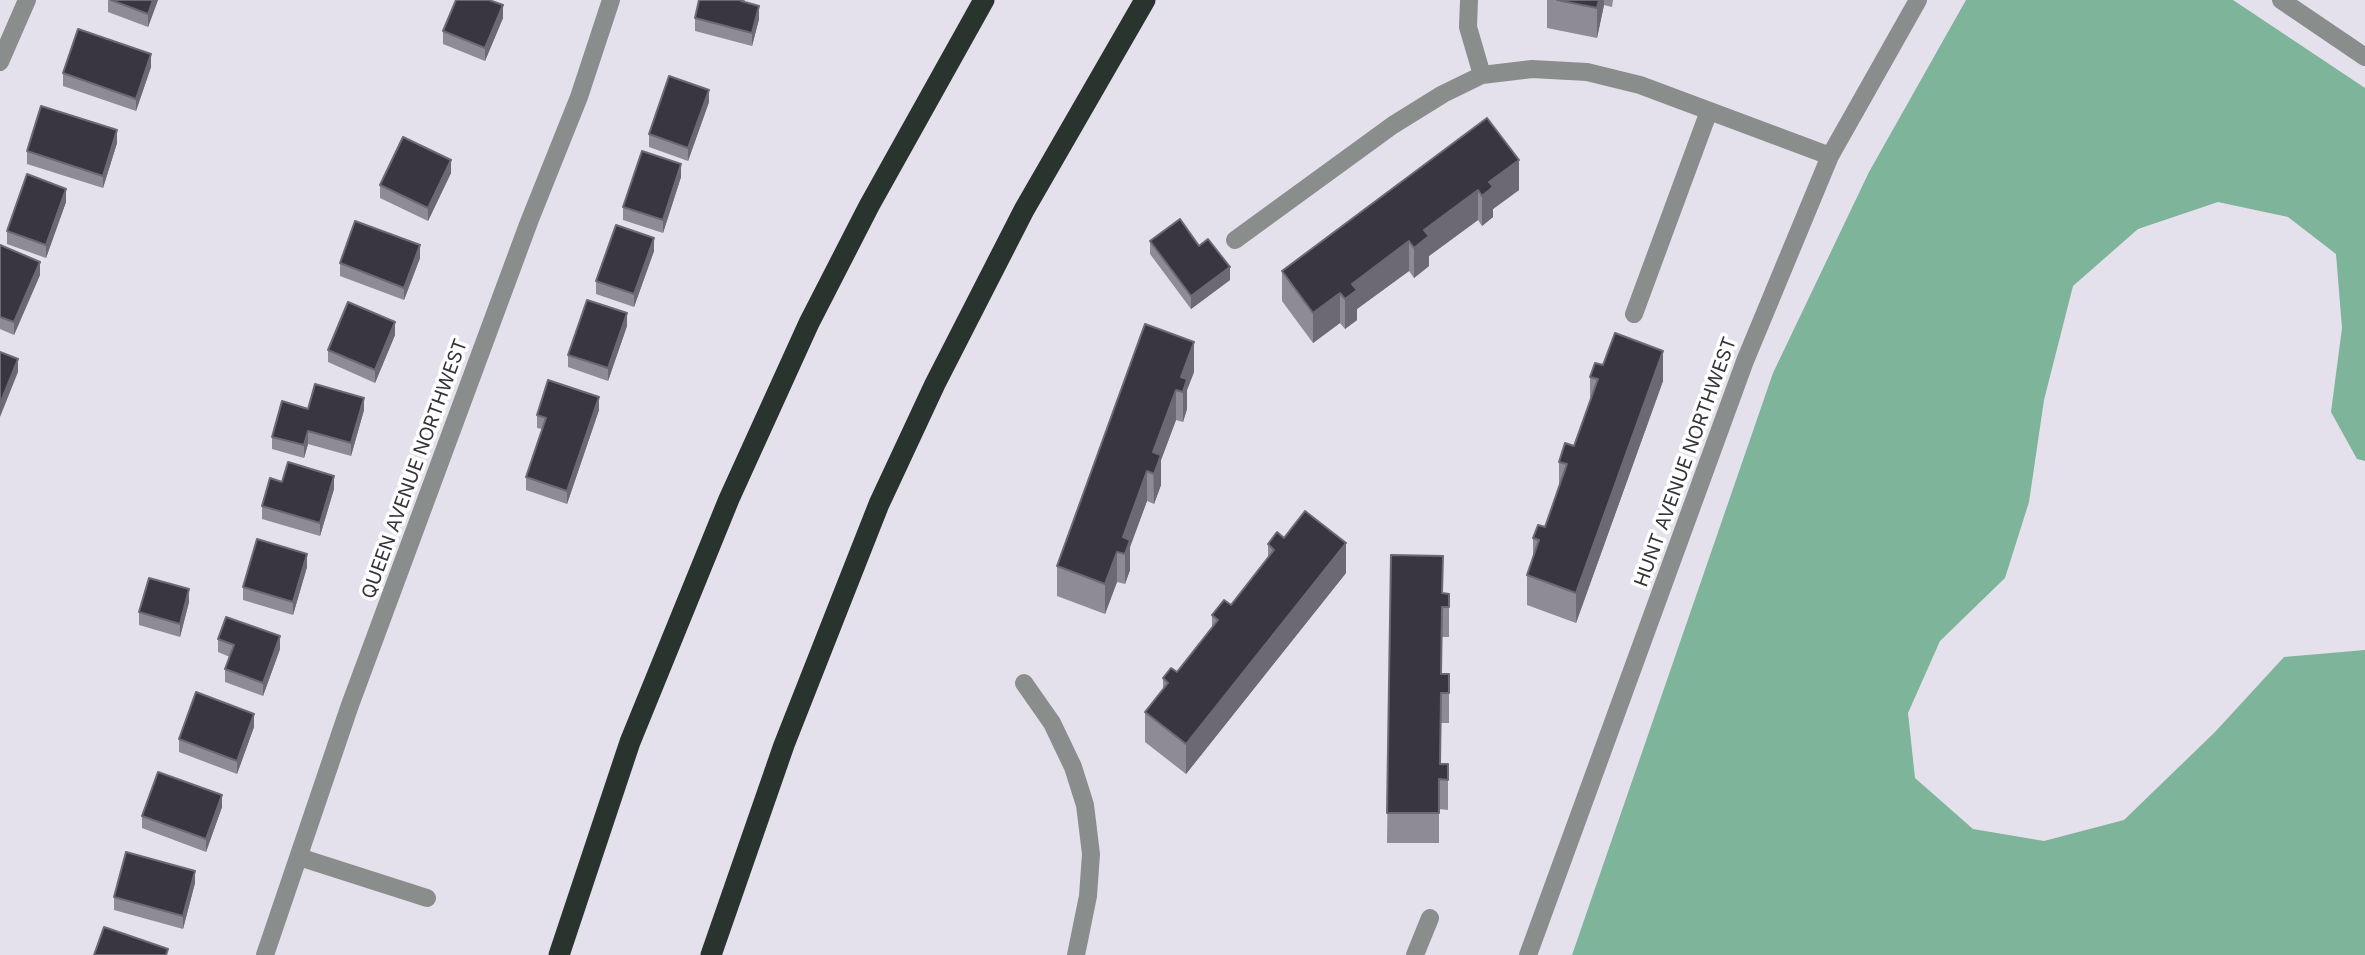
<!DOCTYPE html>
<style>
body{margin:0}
canvas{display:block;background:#e4e0ec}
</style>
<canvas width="2365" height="955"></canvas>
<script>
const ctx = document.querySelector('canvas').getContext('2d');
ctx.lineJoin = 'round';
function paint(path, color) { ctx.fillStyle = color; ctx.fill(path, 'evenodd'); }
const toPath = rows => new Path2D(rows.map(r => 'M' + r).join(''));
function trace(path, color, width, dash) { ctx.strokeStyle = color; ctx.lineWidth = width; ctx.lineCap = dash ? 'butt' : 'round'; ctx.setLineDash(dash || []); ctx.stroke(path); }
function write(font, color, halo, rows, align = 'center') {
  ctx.font = font + ' Inter,sans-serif'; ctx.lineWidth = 7; ctx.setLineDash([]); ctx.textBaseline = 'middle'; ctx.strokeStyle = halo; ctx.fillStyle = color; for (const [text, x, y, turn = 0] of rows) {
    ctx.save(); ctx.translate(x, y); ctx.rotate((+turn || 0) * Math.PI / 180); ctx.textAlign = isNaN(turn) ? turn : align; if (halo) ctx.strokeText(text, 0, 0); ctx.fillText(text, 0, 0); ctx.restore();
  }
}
paint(toPath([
 [1966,0,2233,0,2365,88,2365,461,2357,459,2331,412,2342,328,2336,254,2288,217,2218,202,2138,229,2073,286,2044,400,2029,502,2005,578,1940,641,1908,713,1915,778,1973,829,2044,841,2124,820,2215,732,2284,657,2365,650,2365,955,1572,955,1773,373,1869,172]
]), '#7eb49a');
trace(toPath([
 [1469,0,1468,27,1482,75],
 [2281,0,2365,57],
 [0,62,27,0],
 [1235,240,1393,125,1443,94,1482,75,1532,69,1587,72,1640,85,1830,156],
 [1634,314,1709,111],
 [1024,683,1052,723,1073,767,1085,805,1091,854,1088,896,1076,955],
 [299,857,427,898],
 [265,955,350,705,529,222,579,97,611,0],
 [1415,955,1430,918],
 [1528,955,1745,361,1830,156,1918,0]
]), '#898e8c', 18);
trace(toPath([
 [559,955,630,742,729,499,809,323,869,206,984,0],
 [711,955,784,745,879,504,935,384,1024,210,1145,0]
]), '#2a342f', 21);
paint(toPath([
 [108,0,158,0,148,27,108,12],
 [699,0,745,0,744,2,759,19,752,46,695,31,695,18],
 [1547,0,1613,0,1612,7,1604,5,1597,38,1547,28],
 [503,18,485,61,443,44,443,31],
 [151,67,136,111,63,86,63,73],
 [709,102,688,161,649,147,649,134],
 [1487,118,1519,190,1493,209,1493,217,1482,226,1478,220,1429,256,1429,266,1414,278,1409,271,1357,309,1357,320,1345,329,1340,323,1313,343,1282,301,1282,271],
 [117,143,103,188,27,164,27,151],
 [451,173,428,221,380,198,380,185],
 [681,177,663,233,623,220,623,207],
 [66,202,46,258,7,244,7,231],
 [1150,241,1230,280,1191,309,1150,254],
 [0,245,40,275,14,335,0,329],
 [654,251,634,307,596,294,596,281],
 [420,258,404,300,340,276,340,263],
 [1145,324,1194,372,1187,390,1187,409,1183,422,1176,420,1161,460,1161,485,1154,504,1147,501,1130,547,1130,570,1125,584,1117,582,1105,614,1057,596,1057,566],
 [627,326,608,381,568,367,568,355],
 [395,335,375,383,328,362,328,350],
 [1603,365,1663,381,1576,623,1527,605,1527,575,1533,558,1533,538,1545,527,1559,486,1559,462,1574,446,1590,402,1590,377],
 [308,409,364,410,351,456,308,444,304,458,272,449,272,437],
 [599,410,567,504,526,490,526,477,542,429,537,428,537,415],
 [282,482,334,489,320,536,262,519,262,506],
 [1284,538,1346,573,1186,774,1145,742,1145,712,1163,690,1163,678,1177,672,1212,628,1212,615,1231,605,1268,558,1268,544],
 [1391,555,1443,593,1449,594,1449,637,1442,637,1441,674,1449,674,1449,723,1441,723,1440,764,1448,764,1448,810,1439,809,1439,843,1387,843],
 [307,567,293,615,243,600,243,587],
 [189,602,180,637,139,625,139,612],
 [218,639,280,649,263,696,225,682,225,669,230,657,218,652],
 [254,727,237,774,179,752,179,739],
 [222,807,206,852,142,828,142,816],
 [195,883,183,929,114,910,114,897]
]), '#8e8b96');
paint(toPath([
 [153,0,158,0,148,27,148,14],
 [1599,0,1604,0,1604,5,1597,38,1597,8],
 [503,5,503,18,485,61,485,48],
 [759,6,759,19,752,46,752,33],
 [151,54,151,67,136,111,136,99],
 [709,90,709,102,688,161,688,148],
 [117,130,117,143,103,188,103,176],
 [451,160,451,173,428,221,428,208],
 [1519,160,1519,190,1493,209,1493,217,1482,226,1482,196,1489,182],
 [681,164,681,177,663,233,663,220],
 [66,189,66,202,46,258,46,245],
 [1478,190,1478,220,1429,256,1429,266,1414,278,1414,248,1424,230],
 [654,238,654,251,634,307,634,294],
 [1409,241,1409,271,1357,309,1357,320,1345,329,1345,299,1352,284],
 [420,245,420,258,404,300,404,288],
 [40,262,40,275,14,335,14,322],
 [1230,267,1230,280,1191,309,1191,296],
 [1340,293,1340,323,1313,343,1313,313],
 [627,313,627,326,608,381,608,368],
 [395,322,395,335,375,383,375,370],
 [1194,342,1194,372,1187,390,1187,409,1183,422,1183,392,1181,377],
 [1663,351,1663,381,1576,623,1576,593],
 [18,359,18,372,0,417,0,404],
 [1176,390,1176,420,1161,460,1161,485,1154,504,1153,452],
 [599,397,599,410,567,504,567,491],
 [364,398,364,410,351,456,351,443],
 [308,431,308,444,304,458,304,445],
 [1147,471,1147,501,1130,547,1130,570,1125,584,1125,554,1123,537],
 [334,476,334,489,320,536,320,523],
 [1346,543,1346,573,1186,774,1186,744],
 [1117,552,1117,582,1105,614,1105,584],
 [307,554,307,567,293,615,293,602],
 [189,589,189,602,180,637,180,624],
 [280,636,280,649,263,696,263,683],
 [254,714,254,727,237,774,237,761],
 [222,795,222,807,206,852,206,839],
 [195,871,195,883,183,929,183,916]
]), '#6c6973');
const building = toPath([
 [111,0,153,0,148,14,111,0],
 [456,0,489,0,503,5,485,48,443,31,456,0],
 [699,0,742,0,741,1,759,6,752,33,695,18,699,0],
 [1557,0,1599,0,1597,8,1557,0],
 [78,29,151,54,136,99,63,73,78,29],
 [669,76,709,90,688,148,649,134,669,76],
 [41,106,117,130,103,176,27,151,41,106],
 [1487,118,1519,160,1489,182,1493,187,1482,196,1478,190,1424,230,1429,236,1414,248,1409,241,1352,284,1357,290,1345,299,1340,293,1313,313,1282,271,1487,118],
 [403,137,451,160,428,208,380,185,403,137],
 [642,151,681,164,663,220,623,207,642,151],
 [27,174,66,189,46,245,7,231,27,174],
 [1180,219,1199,246,1208,239,1230,267,1191,296,1150,241,1180,219],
 [355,221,420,245,404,288,340,263,355,221],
 [616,225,654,238,634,294,596,281,616,225],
 [0,245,40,262,14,322,0,317,0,245],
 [587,300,627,313,608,368,568,355,587,300],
 [348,302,395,322,375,370,328,350,348,302],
 [1145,324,1194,342,1181,377,1187,379,1183,392,1176,390,1153,452,1161,455,1154,474,1147,471,1123,537,1130,540,1125,554,1117,552,1105,584,1057,566,1145,324],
 [1615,333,1663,351,1576,593,1527,575,1539,540,1533,538,1538,525,1545,527,1567,464,1559,462,1565,443,1574,446,1598,379,1590,377,1595,363,1603,365,1615,333],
 [0,352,18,359,0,404,0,352],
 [548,380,599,397,567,491,526,477,546,418,537,415,548,380],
 [315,384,364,398,351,443,308,431,304,445,272,437,282,401,308,409,315,384],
 [288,462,334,476,320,523,262,506,270,478,282,482,288,462],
 [1305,511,1346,543,1186,744,1145,712,1168,683,1163,678,1171,668,1177,672,1218,620,1212,615,1224,600,1231,605,1274,550,1268,544,1277,532,1284,538,1305,511],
 [257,539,307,554,293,602,243,587,257,539],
 [1391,555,1443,556,1442,593,1449,594,1449,607,1442,607,1441,674,1449,674,1449,693,1441,693,1440,764,1448,764,1448,780,1439,779,1439,813,1387,813,1391,555],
 [149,578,189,589,180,624,139,612,149,578],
 [226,617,280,636,263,683,225,669,234,645,218,639,226,617],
 [196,692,254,714,237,761,179,739,196,692],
 [158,772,222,795,206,839,142,816,158,772],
 [126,852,195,871,183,916,114,897,126,852],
 [104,927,168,949,166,955,94,955,104,927]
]);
paint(building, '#39363f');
trace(building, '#6c6973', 2);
write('19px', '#343337', '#fff', [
 ["HUNT AVENUE NORTHWEST",1686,462,-70],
 ["QUEEN AVENUE NORTHWEST",415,469,-70]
]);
</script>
